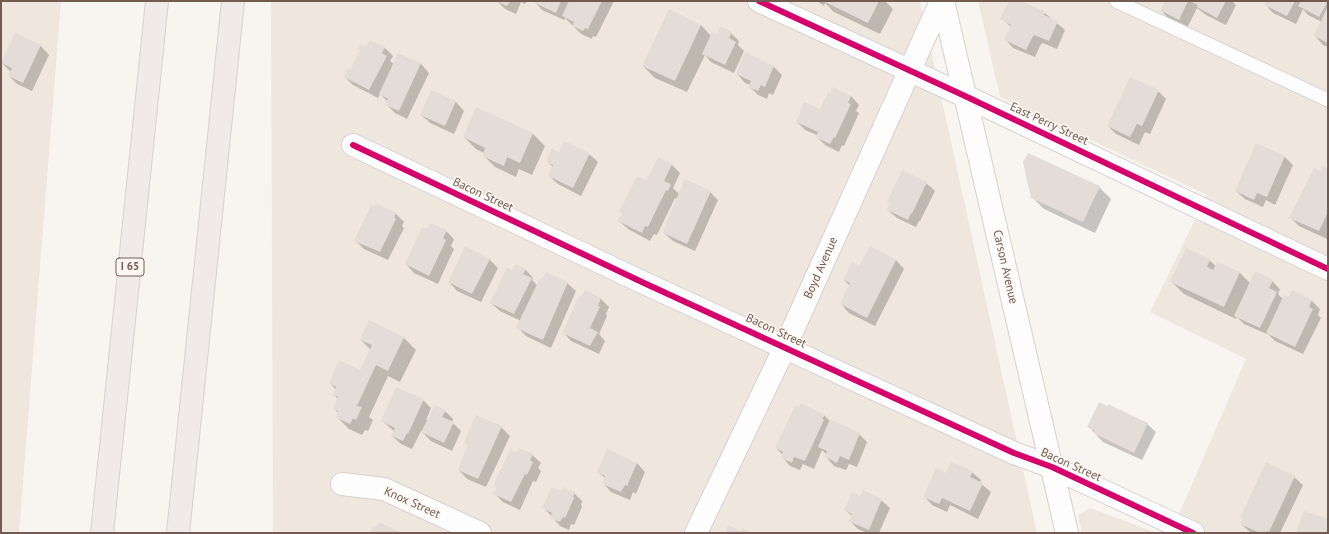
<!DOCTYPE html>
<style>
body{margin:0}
#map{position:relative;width:1329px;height:534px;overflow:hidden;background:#f8f4f0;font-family:"PT Sans",sans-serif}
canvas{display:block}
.frame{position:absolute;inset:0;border:2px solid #735b51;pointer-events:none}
</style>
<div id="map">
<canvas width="1329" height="534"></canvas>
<div class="frame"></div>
</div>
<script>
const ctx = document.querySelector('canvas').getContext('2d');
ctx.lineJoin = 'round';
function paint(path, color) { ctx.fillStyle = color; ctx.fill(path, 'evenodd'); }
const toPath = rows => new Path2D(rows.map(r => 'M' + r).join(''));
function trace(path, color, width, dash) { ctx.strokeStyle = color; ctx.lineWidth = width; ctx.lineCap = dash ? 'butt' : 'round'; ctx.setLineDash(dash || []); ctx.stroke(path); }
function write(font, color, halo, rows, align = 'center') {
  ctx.font = font + ' "PT Sans",sans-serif'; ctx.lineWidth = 3; ctx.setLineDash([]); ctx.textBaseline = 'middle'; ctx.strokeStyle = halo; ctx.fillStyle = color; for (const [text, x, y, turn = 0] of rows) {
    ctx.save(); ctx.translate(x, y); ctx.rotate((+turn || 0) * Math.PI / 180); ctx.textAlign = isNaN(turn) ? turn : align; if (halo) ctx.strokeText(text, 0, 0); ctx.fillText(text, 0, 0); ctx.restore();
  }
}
paint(toPath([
 [1,1,61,1,19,533,1,533],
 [271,1,920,1,1037,533,273,533],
 [978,1,1328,1,1328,533,1171,533,1246,359,1150,312,1207,195,1000,97],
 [1090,508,1157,533,1082,533,1078,515]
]), '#efe6de');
paint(toPath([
 [497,1,527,1,525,4,521,2,516,14,505,9],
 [534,1,614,1,596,37,593,36,592,39,581,34,565,18,564,20,542,10],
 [817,1,885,1,893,9,880,34,834,12,825,3,824,6],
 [1010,1,1018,1,1045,13,1065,30,1057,49,1043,43,1041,44,1035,57,1013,48,1005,39,1011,27,1002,18],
 [1166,1,1232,1,1236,5,1226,25,1206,15,1197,8,1187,28,1169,19,1161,10],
 [1266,1,1328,1,1328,47,1323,45,1315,36,1322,22,1308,15,1303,9,1296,24,1273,13,1265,4],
 [701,25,711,36,731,33,739,41,738,45,744,51,734,73,711,62,705,55,687,92,655,78,643,66],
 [16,34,41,46,49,55,32,91,17,84,9,76,11,72,2,63],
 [370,41,385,48,393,56,390,61,394,64,398,54,421,64,429,73,407,119,395,113,387,105,388,102,380,94,378,98,353,85,345,77,350,72],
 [773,66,782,75,773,95,769,93,767,99,758,95,750,87,750,85,745,83,737,74],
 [432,91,456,102,464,111,454,134,430,123,421,115],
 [1158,91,1166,99,1150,134,1145,132,1139,145,1116,134,1108,126],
 [851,96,859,105,856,111,859,113,844,146,842,145,839,152,825,145,817,137,817,135,805,130,797,122],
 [533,134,545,146,532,175,519,169,516,177,495,167,483,155,484,153,476,149,464,137],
 [560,153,589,154,598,162,581,196,558,184,549,176,553,167,547,161],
 [1285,157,1293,165,1275,205,1266,200,1263,207,1245,199,1236,191],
 [659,159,672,165,680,173,673,188,679,194,710,192,718,200,695,251,673,241,664,233,677,199,675,198,657,235,654,234,650,241,628,229,619,221,651,176],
 [1328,169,1328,237,1327,239,1299,226,1291,218,1320,172],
 [926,183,935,191,920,221,919,221,916,227,897,218,888,210],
 [1099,187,1111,199,1095,233,1044,209,1032,197],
 [396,214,404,222,402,226,404,228,388,260,364,249,355,240],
 [428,230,446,231,454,239,451,246,454,249,438,284,414,273,406,264],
 [489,259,498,268,481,302,457,291,449,282],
 [896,260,904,269,875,326,849,313,841,304,850,286,844,280,860,267],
 [1209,260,1216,266,1217,263,1240,273,1251,284,1272,281,1280,289,1278,294,1283,299,1289,298,1292,292,1312,301,1320,309,1318,315,1321,318,1303,354,1275,341,1269,335,1244,324,1237,317,1236,319,1184,294,1172,282],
 [525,269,533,278,532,280,537,285,567,283,576,291,551,348,526,336,518,328,521,321,500,311,491,303,513,271],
 [585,291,601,299,609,307,606,314,607,316,599,334,605,341,599,354,571,341,563,332],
 [369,322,404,338,416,350,400,382,388,376,369,417,373,420,368,431,365,430,362,435,349,429,337,417,338,413,334,408,338,399,334,395,336,390,330,383,361,372,371,350,361,340],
 [423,400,431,408,426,420,428,420,445,411,453,419,452,422,461,431,452,451,431,441,421,431,412,449,401,444,392,436,394,431,382,421],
 [824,415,830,421,859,434,867,442,857,467,849,464,846,470,834,466,826,457,827,455,822,450,814,469,803,464,800,470,790,466,782,457,783,455,776,448],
 [1147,424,1156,432,1142,460,1103,442,1089,427],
 [501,427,510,436,486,487,467,479,459,470,469,446,465,442],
 [520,449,532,455,541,463,538,468,541,471,536,482,533,481,520,510,503,502,494,493],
 [637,463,645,472,636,494,633,492,630,500,611,492,603,483,605,478,598,472],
 [952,463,972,472,981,480,980,483,991,492,978,519,950,505,947,512,932,505,924,496,947,474],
 [1294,477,1303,485,1280,533,1250,532,1241,524,1243,519,1242,518],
 [562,493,574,493,582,501,581,505,582,507,574,525,571,524,569,530,560,526,544,508],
 [861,498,881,500,890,508,879,533,867,533,858,529,850,521,852,516,845,510]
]), '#0003');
paint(toPath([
 [496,1,510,1,507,6],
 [531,1,561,1,556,13],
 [569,1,602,1,588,29,585,28,583,31,572,26,574,22,562,16],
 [823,1,879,1,868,23],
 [1009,1,1021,1,1046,12,1044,15,1058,21,1049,41,1034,35,1033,36,1026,50,1004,40,1011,25,1000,19],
 [1165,1,1188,1,1179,20,1160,10],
 [1190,1,1226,1,1217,18,1197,7,1198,5],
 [1265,1,1295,1,1287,16,1264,5],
 [1301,1,1328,1,1319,17,1298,6],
 [1328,6,1328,43,1314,36],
 [669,9,701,25,675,81,642,66],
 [720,26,732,32,729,38,736,42,725,65,702,54,712,32,717,34],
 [15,33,41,45,23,83,8,76,12,68,1,63],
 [370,40,385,47,382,53,387,56,369,90,344,77,347,69,350,70,360,50,358,49,360,44,366,47],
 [745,52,774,66,765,87,761,85,758,91,748,87,751,81,736,74],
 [398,53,421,63,399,111,385,105,388,99,379,94],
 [1130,77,1159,90,1142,126,1137,124,1130,137,1107,126],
 [833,87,851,96,848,103,851,104,835,138,834,137,830,144,816,137,818,132,796,122,804,102,820,109,828,93,830,93],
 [431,90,456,101,445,126,420,115],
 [476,107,533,133,520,163,507,157,504,166,482,156,485,148,463,137],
 [564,141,590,153,573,188,548,176,553,165,546,162,552,148,559,152],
 [1256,143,1285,156,1267,197,1257,193,1254,200,1235,191],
 [1028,153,1100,186,1083,222,1031,198,1023,162],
 [658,157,672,164,664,181,671,184,668,191,666,190,648,227,645,226,642,233,618,221,622,214,619,212,637,176,646,180,649,174,650,174],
 [1322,165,1328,168,1328,212,1319,231,1289,218,1314,168,1320,171],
 [902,170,927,182,912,214,911,213,908,220,887,210,890,203,887,202],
 [685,179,711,191,687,244,663,233,666,225,665,225],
 [376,203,396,213,394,217,396,219,380,252,354,241,371,205,375,206],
 [430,223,447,230,443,238,446,240,429,276,405,264,422,227,427,229],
 [465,246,490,259,472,294,448,282],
 [870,246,896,260,867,318,840,304,850,283,843,280,852,262,859,266],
 [1186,248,1210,259,1207,267,1213,270,1217,262,1240,272,1224,307,1170,282],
 [515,264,526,269,523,274,532,278,514,314,490,303,507,267,512,270],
 [1255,271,1273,280,1269,288,1277,292,1260,328,1234,316],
 [546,272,568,282,543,340,516,328,540,278,542,279],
 [585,290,601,298,598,306,600,307,590,328,598,332,590,346,562,333,579,296,581,297],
 [1292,290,1312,300,1309,307,1313,309,1295,347,1266,333,1284,295,1289,297],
 [369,320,404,337,388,371,376,365,357,406,362,407,356,420,353,418,350,424,335,417,338,411,333,409,338,397,333,395,336,387,329,383,339,360,360,370,372,345,360,340],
 [396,387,424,399,408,434,407,433,403,441,391,436,395,428,381,421],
 [1099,402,1107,406,1108,404,1148,423,1134,453,1093,433,1095,431,1087,427],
 [801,403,825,415,822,419,824,420,805,461,794,457,792,463,781,458,783,452,775,448,795,406,799,407],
 [435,405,446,410,442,417,454,422,444,443,421,432],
 [476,415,502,426,478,479,458,470,468,444,464,442],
 [830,419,860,433,849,460,840,456,837,463,825,457,827,451,818,447],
 [519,448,533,454,530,460,533,462,527,475,525,474,511,502,493,494,496,488,493,486,510,450,517,453],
 [607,449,637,463,627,486,625,485,621,492,602,484,605,476,597,472],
 [951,462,973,471,970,477,983,483,970,511,942,498,939,504,923,497,936,468,946,473],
 [1266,462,1295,476,1269,532,1266,531,1266,533,1260,533,1240,524,1243,518,1240,518],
 [552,487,561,491,563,487,575,492,573,497,574,498,565,518,563,517,560,522,550,518,552,513,542,508],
 [863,490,882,499,869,530,848,521,852,514,844,510,852,492,860,496],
 [1304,511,1328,519,1328,533,1296,533],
 [379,522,402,533,370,533,373,527,376,528],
 [728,525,741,531,742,528,753,533,725,533]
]), '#e4ddd7');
const lane = toPath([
 [1116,1,1328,100]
]);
const street = toPath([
 [759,1,965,96,1328,269],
 [353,145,644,283,1014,453,1052,467,1193,533],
 [342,484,384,489,480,533],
 [696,533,785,347,941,1]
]);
const secondary = toPath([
 [943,1,1067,533]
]);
const highway = toPath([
 [102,533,157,1],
 [178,533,233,1]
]);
trace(lane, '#d7d1ce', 15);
trace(street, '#d7d1ce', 24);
trace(secondary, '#d7d0cb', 24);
trace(highway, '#d8d1cd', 24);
trace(lane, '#fefdfd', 13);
trace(street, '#fefdfd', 22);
trace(secondary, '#fefdfd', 22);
trace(highway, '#f0eae8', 22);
trace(toPath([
 [759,1,965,96,1328,269],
 [353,145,644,283,1014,453,1052,467,1193,533]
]), '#d6006c', 6);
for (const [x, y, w] of [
 [130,267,28]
]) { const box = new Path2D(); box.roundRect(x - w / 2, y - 9, w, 18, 3); ctx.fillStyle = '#fdf8f2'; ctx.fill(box); trace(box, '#735b51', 1); }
write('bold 11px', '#735b51', null, [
 ["I 65",130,267]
]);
write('12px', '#735b51', '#fdf8f2', [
 ["East Perry Street",1049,124,25],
 ["Bacon Street",483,195,25],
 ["Carson Avenue",1005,267,77],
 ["Boyd Avenue",821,268,-66],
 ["Bacon Street",776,331,25],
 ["Bacon Street",1071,465,24],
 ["Knox Street",412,503,24]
]);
</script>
